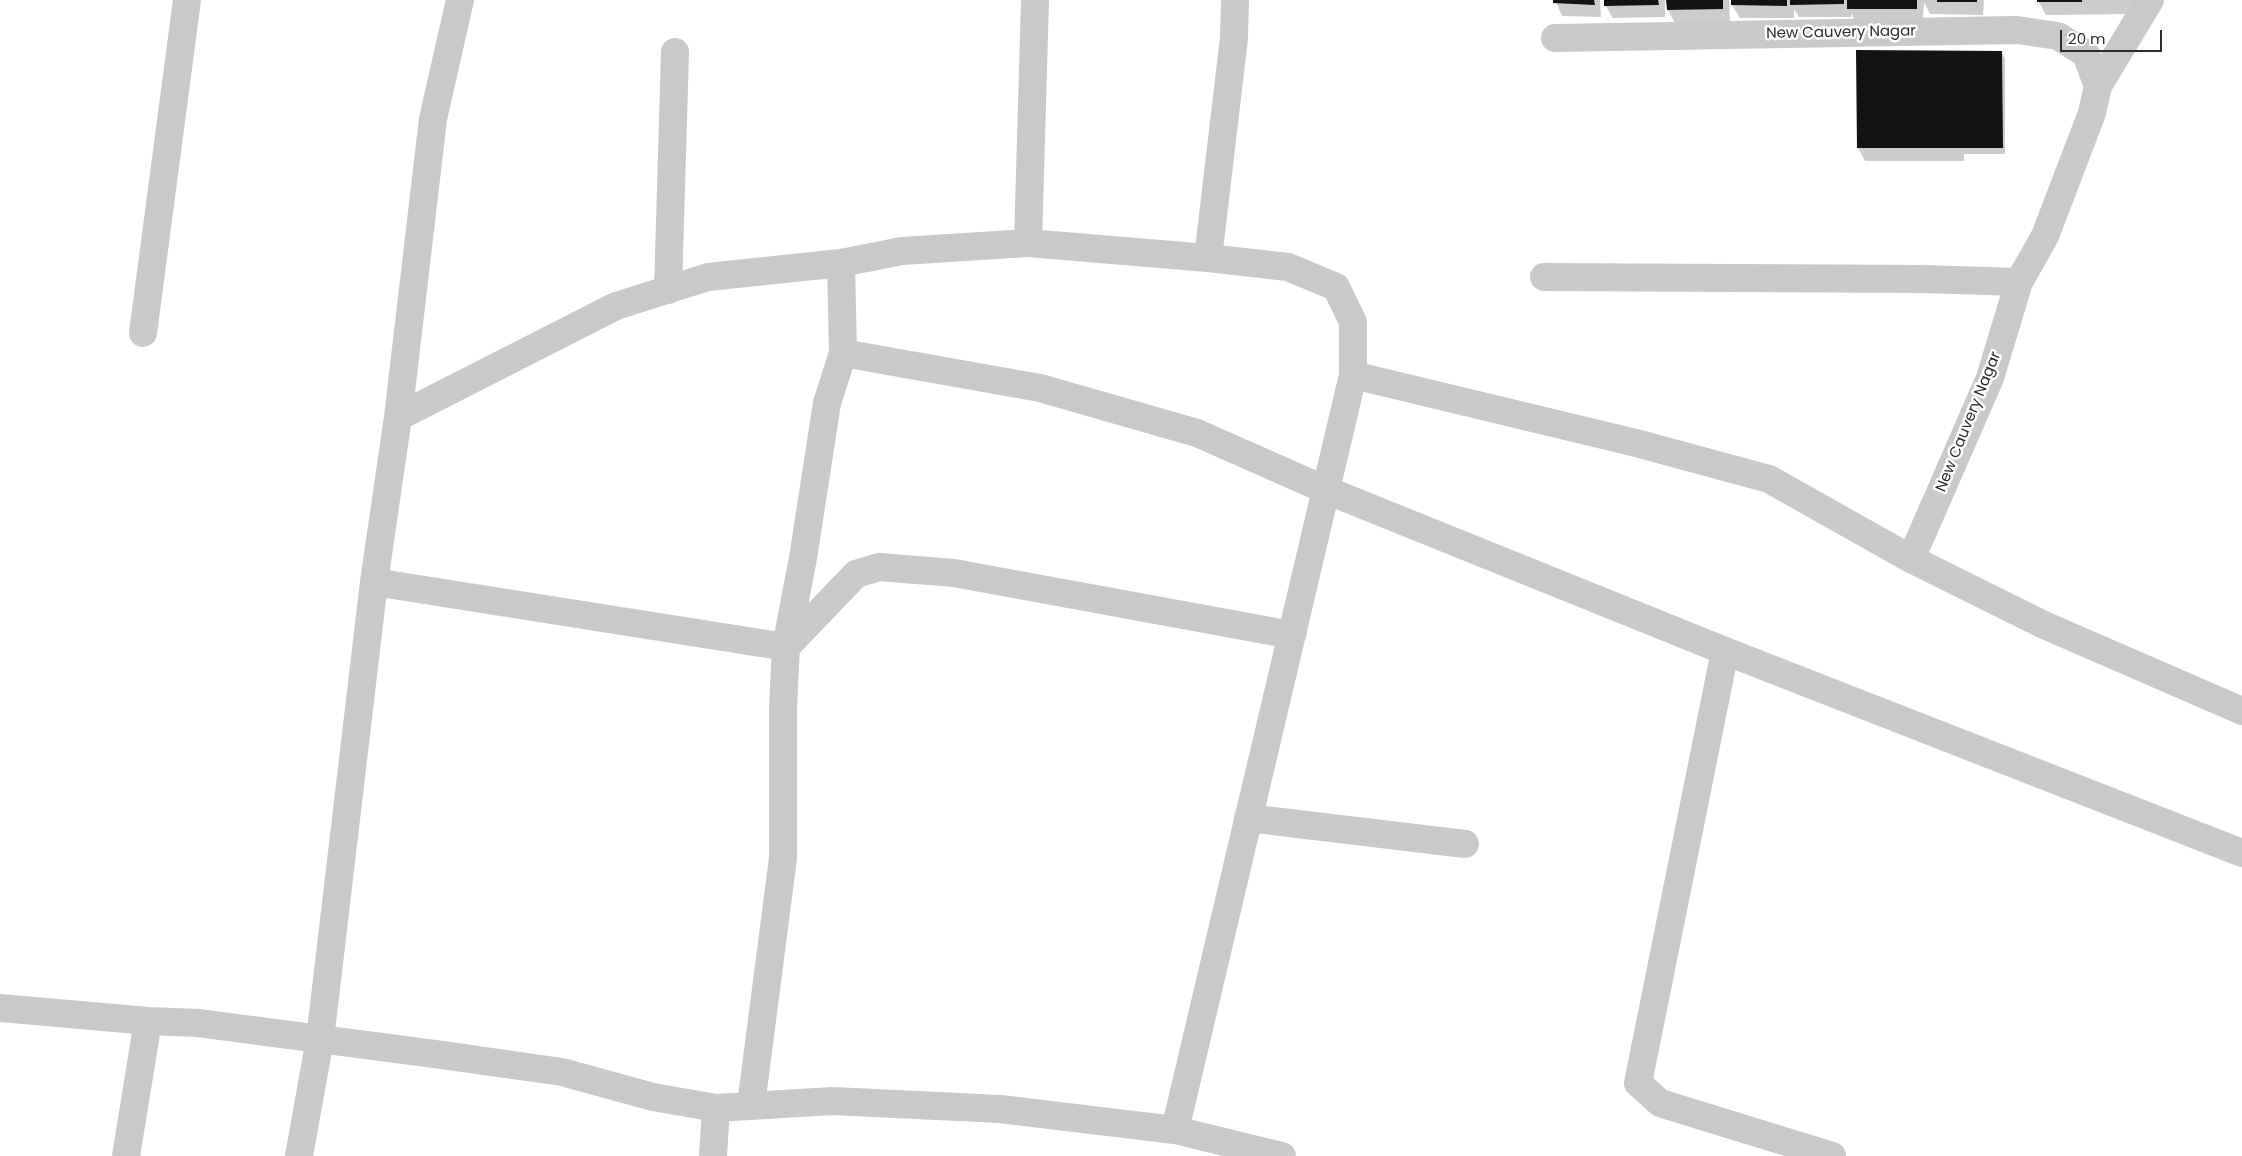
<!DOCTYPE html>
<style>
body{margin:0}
#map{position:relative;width:2242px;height:1156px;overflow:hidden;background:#fff;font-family:Poppins,sans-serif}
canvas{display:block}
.scale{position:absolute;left:2060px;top:30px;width:102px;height:22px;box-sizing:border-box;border:2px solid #2c2c2c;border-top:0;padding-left:6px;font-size:15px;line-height:18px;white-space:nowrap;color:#2c2c2c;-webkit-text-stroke:4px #fff;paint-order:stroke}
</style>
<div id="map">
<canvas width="2242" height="1156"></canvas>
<div class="scale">20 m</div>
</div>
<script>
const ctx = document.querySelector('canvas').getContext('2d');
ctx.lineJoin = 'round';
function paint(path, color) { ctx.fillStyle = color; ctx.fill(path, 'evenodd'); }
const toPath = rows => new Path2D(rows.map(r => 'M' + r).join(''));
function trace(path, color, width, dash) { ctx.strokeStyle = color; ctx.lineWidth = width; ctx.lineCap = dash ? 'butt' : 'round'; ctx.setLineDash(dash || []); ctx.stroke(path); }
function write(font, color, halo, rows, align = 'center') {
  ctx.font = font + ' Poppins,sans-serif'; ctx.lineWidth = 5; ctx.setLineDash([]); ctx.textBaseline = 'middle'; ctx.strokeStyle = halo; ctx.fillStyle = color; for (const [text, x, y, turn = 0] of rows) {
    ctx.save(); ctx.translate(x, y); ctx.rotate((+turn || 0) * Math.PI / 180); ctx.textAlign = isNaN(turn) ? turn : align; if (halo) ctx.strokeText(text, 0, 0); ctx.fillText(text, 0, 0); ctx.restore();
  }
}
paint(toPath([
 [1555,0,1600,0,1601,17,1562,16],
 [1605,0,1665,0,1665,17,1613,18,1605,5],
 [1668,0,1729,0,1730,22,1675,23,1668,10],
 [1732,0,1984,0,1983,15,1930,14,1924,2,1923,22,1856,22,1851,13,1851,17,1799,17,1794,9,1794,18,1740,18,1732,5],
 [2038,0,2135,0,2134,14,2046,15],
 [1858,51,2002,53,2005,59,2005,154,1964,154,1964,161,1865,161,1858,148]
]), '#0003');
paint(toPath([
 [1553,0,1594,0,1595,5,1553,3],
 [1604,0,1658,0,1659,5,1604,6],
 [1666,0,1723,0,1723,9,1667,10],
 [1731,0,1787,0,1787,6,1731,5],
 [1790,0,1844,0,1844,4,1790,5],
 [1847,0,1917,0,1917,9,1847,9],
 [1937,0,1977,0,1977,2,1937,2],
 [2037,0,2082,0,2082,2,2037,2],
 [1856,50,2002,51,2003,148,1857,148]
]), '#131313');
trace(toPath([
 [1555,38,2017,30,2058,36,2086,54,2098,86],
 [1028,243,1035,0],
 [1208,258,1234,38,1235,0],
 [1544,277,1922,279,2019,282],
 [668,290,675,52],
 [143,333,187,0],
 [843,353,1040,388,1197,433,1326,490,1725,651,2242,853],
 [1353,375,1636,443,1769,479,1911,559,2044,625,2242,711],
 [398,417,616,306,708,277,841,263,902,251,1028,243,1208,258,1288,267,1336,287,1353,322,1353,375,1175,1130],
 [1911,559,1990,378,2019,282,2045,236,2092,113,2098,86,2150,0],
 [374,582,786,647,783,707,783,858,751,1105],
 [786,647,856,574,879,567,954,573,1292,635,1293,632],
 [786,647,803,558,827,403,843,353,841,263],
 [1725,651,1638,1083,1660,1103,1832,1156],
 [1248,818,1465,844],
 [0,1008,148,1021,198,1023,442,1055,562,1072,653,1097,716,1108,833,1101,1000,1109,1175,1130,1282,1156],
 [126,1156,148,1021],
 [299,1156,320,1039,374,582,398,417,433,119,460,0],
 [713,1156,716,1108]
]), '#c9c9c9', 28);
write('15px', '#2c2c2c', '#fff', [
 ["New Cauvery Nagar",1841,33,-1],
 ["New Cauvery Nagar",1969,422,-68]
]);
</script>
